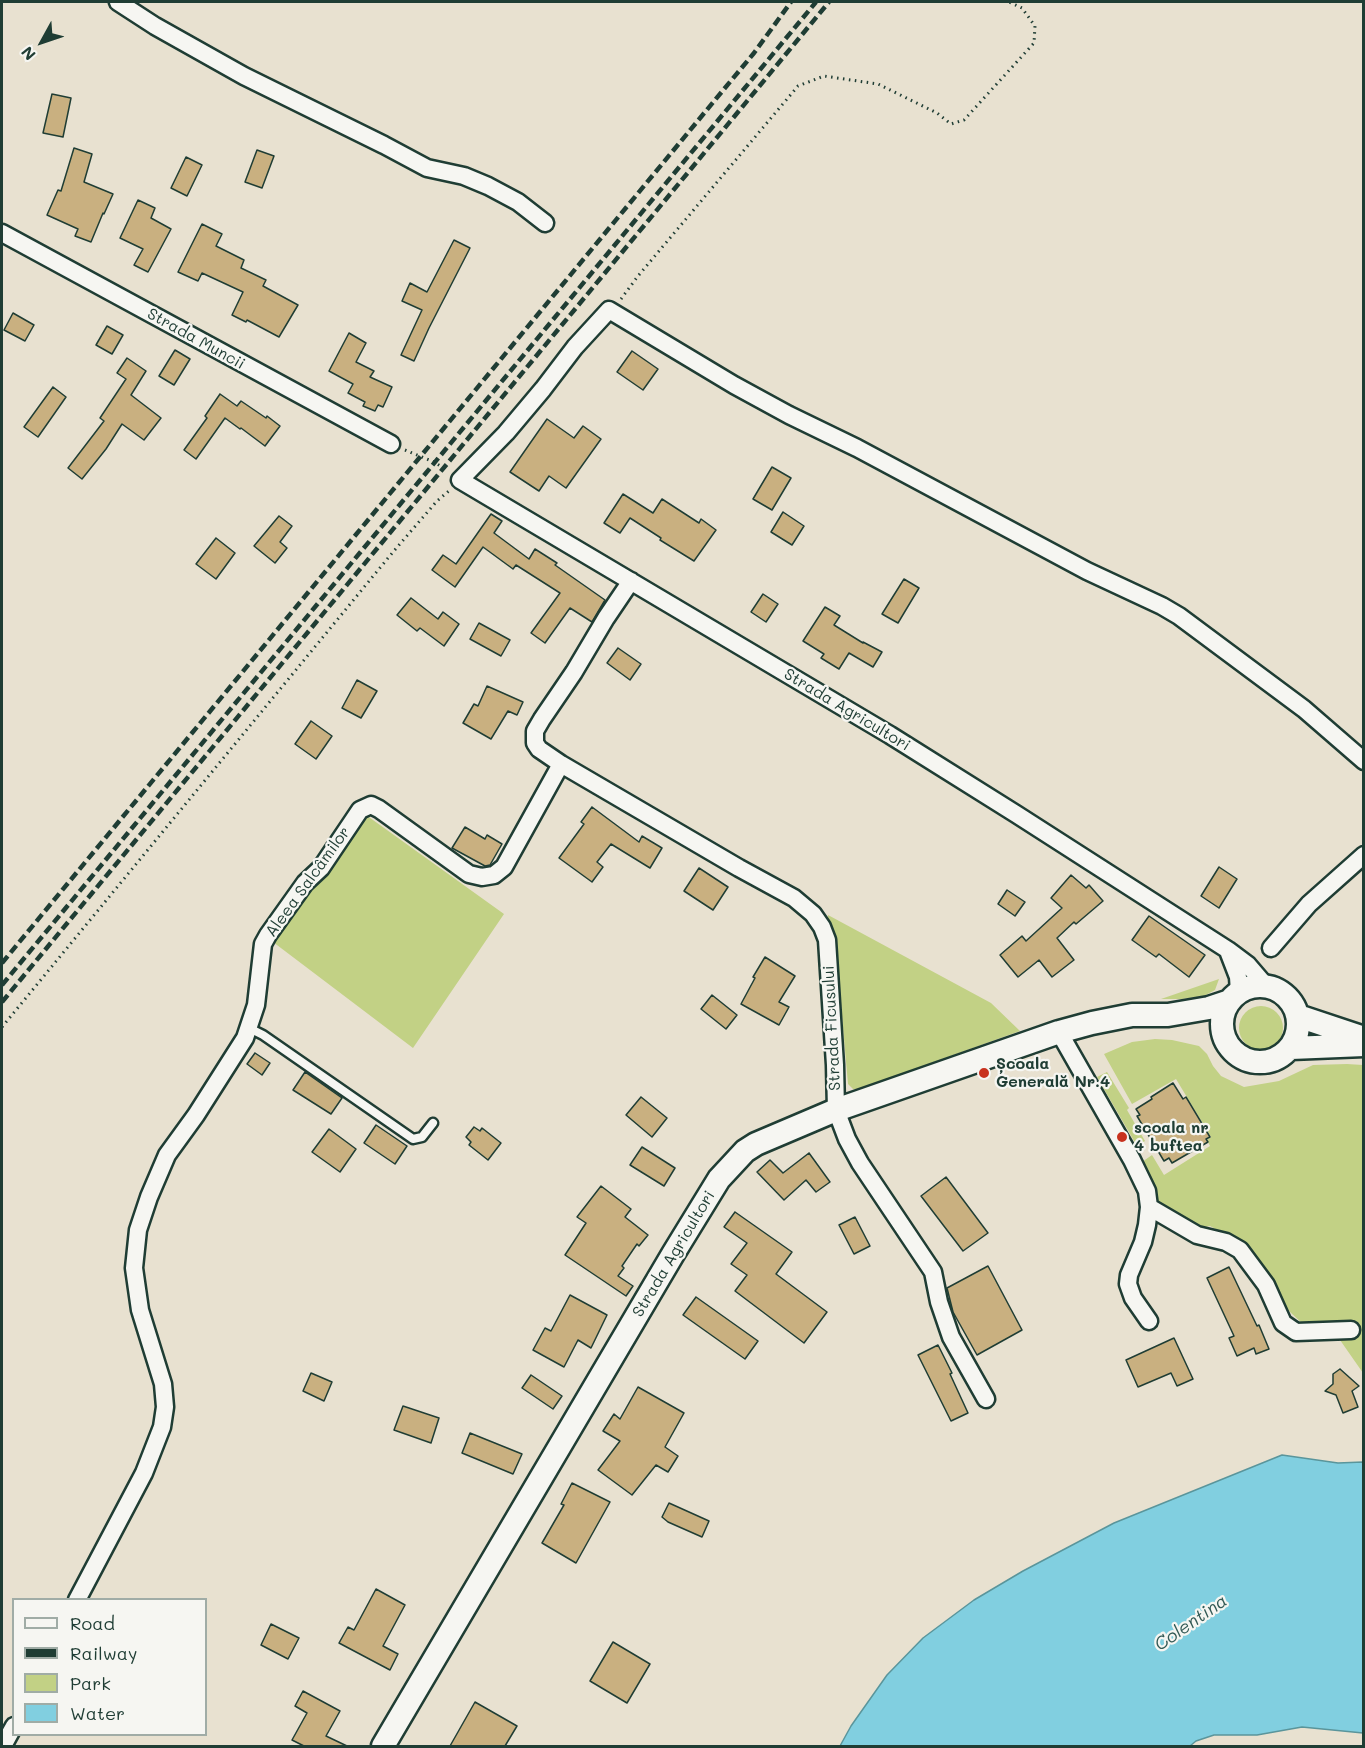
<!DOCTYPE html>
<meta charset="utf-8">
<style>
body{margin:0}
#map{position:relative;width:1365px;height:1748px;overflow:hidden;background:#e8e1d0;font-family:Mali,sans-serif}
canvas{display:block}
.frame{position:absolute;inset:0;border:3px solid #1f3d34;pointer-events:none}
.legend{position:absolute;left:12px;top:1598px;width:195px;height:138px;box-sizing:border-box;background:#f6f6f2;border:2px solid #a0aca6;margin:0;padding:8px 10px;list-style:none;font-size:18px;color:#1f3d34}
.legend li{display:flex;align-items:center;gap:12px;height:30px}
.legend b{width:30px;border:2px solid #a0aca6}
.north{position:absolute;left:12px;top:12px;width:60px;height:60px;-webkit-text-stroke:4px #f6f6f2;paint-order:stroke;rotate:230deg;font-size:16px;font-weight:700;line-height:24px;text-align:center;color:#1f3d34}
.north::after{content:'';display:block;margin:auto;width:21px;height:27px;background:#1f3d34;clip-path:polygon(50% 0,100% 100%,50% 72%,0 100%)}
</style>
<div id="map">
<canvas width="1365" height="1748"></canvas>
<div class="frame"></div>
<ul class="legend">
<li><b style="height:8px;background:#f6f6f2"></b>Road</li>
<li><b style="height:8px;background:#1f3d34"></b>Railway</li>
<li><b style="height:16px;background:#c2d185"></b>Park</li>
<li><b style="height:16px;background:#81cfe0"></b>Water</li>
</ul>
<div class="north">N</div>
</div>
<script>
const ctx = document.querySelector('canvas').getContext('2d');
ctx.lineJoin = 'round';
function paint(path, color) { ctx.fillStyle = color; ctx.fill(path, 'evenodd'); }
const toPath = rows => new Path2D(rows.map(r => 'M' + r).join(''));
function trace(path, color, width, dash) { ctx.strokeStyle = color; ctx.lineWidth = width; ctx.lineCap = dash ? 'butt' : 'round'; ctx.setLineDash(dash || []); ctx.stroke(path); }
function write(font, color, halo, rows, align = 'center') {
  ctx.font = font + ' Mali,sans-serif'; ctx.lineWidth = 4.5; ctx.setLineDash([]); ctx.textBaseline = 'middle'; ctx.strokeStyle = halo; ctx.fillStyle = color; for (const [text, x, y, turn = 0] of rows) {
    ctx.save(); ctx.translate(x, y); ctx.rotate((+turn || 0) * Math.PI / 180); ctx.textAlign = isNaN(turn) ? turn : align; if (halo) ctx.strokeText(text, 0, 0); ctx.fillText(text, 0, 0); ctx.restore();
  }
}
paint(toPath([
 [366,815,504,914,413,1048,273,942],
 [828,915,991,1003,1020,1031,859,1089,853,1089,848,1084,837,960,827,923],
 [1219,979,1215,990,1204,996,1182,999,1161,999],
 '1239 1028a22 22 0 1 1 44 0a22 22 0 1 1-44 0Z',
 [1155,1039,1172,1040,1199,1046,1207,1054,1213,1066,1221,1076,1244,1087,1279,1081,1313,1065,1347,1064,1363,1065,1363,1373,1340,1340,1339,1326,1304,1325,1290,1312,1237,1241,1210,1226,1205,1227,1189,1223,1158,1205,1142,1162,1152,1155,1164,1175,1210,1146,1207,1140,1211,1137,1176,1079,1132,1104,1104,1054,1132,1042],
 [1107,1072,1129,1108,1127,1110,1145,1141,1137,1146,1097,1077]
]), '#c2d185');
const water = toPath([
 [1282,1455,1338,1463,1363,1462,1363,1733,1302,1727,1257,1735,1214,1735,1196,1741,1190,1746,840,1746,851,1726,887,1675,923,1638,974,1600,1023,1571,1114,1523,1282,1455]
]);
paint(water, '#81cfe0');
trace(water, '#5a959b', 1.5);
const building = toPath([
 [52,94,71,98,63,137,43,133,52,94],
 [74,148,92,154,84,182,113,194,104,214,103,213,91,242,75,236,78,229,47,215,58,190,61,191,74,148],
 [257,150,274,156,262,188,245,182,257,150],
 [186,157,202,165,187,196,171,188,186,157],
 [138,200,155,208,151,218,171,229,148,272,134,265,143,249,120,238,138,200],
 [202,224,222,234,216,246,244,260,241,268,266,280,263,286,298,305,279,337,247,320,246,322,232,315,243,292,202,273,198,281,178,272,202,224],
 [454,240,470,248,429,328,414,361,401,355,422,310,402,301,410,283,427,292,454,240],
 [13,313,34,325,25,341,4,330,13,313],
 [107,326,123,335,112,354,96,345,107,326],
 [349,333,366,343,356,362,374,371,370,377,392,387,383,407,378,405,375,411,363,406,365,402,348,393,353,384,329,371,349,333],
 [175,350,190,359,174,385,159,376,175,350],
 [632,351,658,369,643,390,617,372,632,351],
 [127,358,146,371,131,395,161,418,144,440,122,424,106,449,82,479,68,468,104,421,100,418,126,379,117,373,127,358],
 [53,387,66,397,38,437,24,427,53,387],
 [220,394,237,406,241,401,266,418,267,416,280,426,265,446,241,428,240,429,225,418,196,459,184,450,207,418,205,416,220,394],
 [547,419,574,438,583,426,601,439,566,488,549,476,539,491,510,472,547,419],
 [772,467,791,478,772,510,753,499,772,467],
 [623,494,653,513,662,499,699,523,701,519,716,530,694,561,660,540,661,538,630,518,620,533,604,523,623,494],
 [783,512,804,526,792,545,771,532,783,512],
 [491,514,502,521,494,533,529,559,535,549,557,563,555,565,605,600,592,622,570,608,545,643,531,633,560,593,516,565,513,569,483,547,455,587,432,570,443,555,456,564,491,514],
 [279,516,292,526,280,542,287,548,275,563,254,546,279,516],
 [216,538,235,553,216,579,196,564,216,538],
 [904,579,919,588,898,623,882,614,904,579],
 [763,594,778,604,766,622,751,612,763,594],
 [411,598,438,619,443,612,459,624,444,646,420,628,417,631,397,615,411,598],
 [825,607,840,616,834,625,863,643,863,642,882,652,873,667,849,653,839,669,821,658,824,654,803,641,825,607],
 [479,623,510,640,501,656,470,639,479,623],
 [618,648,641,664,630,680,607,663,618,648],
 [357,680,377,691,361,718,342,708,357,680],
 [487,686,523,702,517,715,508,711,491,739,463,723,474,704,478,706,487,686],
 [311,721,332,736,316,759,295,744,311,721],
 [592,807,639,842,642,836,662,848,650,868,611,844,597,862,603,867,592,882,559,858,584,824,581,822,592,807],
 [465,827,485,839,487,835,502,844,490,865,485,866,452,848,465,827],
 [1219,867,1237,879,1219,908,1201,896,1219,867],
 [699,868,728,887,713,910,684,891,699,868],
 [1071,875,1086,888,1089,885,1103,901,1076,924,1074,922,1057,938,1074,960,1052,977,1039,960,1018,977,1000,955,1022,936,1026,941,1062,908,1051,898,1071,875],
 [1007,890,1025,902,1015,916,998,904,1007,890],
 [1149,916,1205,955,1189,977,1159,954,1156,957,1132,940,1149,916],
 [765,957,795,976,779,1002,789,1007,779,1025,741,1004,755,978,753,977,765,957],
 [712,995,737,1015,726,1029,701,1009,712,995],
 [255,1053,270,1063,262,1075,247,1064,255,1053],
 [305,1072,342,1098,331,1114,293,1090,305,1072],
 [1173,1083,1183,1099,1186,1097,1210,1137,1206,1139,1208,1142,1172,1163,1169,1158,1164,1161,1137,1116,1140,1115,1136,1109,1152,1099,1151,1097,1173,1083],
 [641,1097,667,1118,652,1137,626,1115,641,1097],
 [376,1125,407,1146,395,1164,364,1143,376,1125],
 [474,1127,480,1131,482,1128,501,1143,488,1160,469,1145,471,1142,466,1137,474,1127],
 [329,1129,356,1149,340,1172,312,1152,329,1129],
 [642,1147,675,1168,664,1186,630,1165,642,1147],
 [809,1153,830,1182,816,1192,806,1180,784,1200,757,1172,770,1160,783,1173,809,1153],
 [946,1177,988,1233,963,1251,921,1196,946,1177],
 [601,1186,631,1209,625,1217,648,1235,639,1246,637,1244,622,1266,624,1268,618,1276,633,1286,626,1296,565,1255,586,1223,577,1217,601,1186],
 [735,1212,792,1252,776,1274,827,1312,804,1343,735,1291,747,1275,731,1264,747,1243,724,1227,735,1212],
 [855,1217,870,1246,854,1254,839,1225,855,1217],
 [988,1266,1022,1330,977,1355,953,1312,947,1288,988,1266],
 [1229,1267,1257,1326,1259,1325,1269,1349,1256,1354,1254,1348,1237,1356,1229,1338,1234,1336,1207,1278,1229,1267],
 [570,1295,607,1315,591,1348,578,1340,564,1367,533,1350,545,1328,551,1331,570,1295],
 [696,1297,758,1341,745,1359,683,1315,696,1297],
 [1174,1338,1193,1379,1177,1386,1171,1373,1138,1387,1126,1360,1174,1338],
 [938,1345,952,1373,950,1374,968,1413,951,1421,918,1355,938,1345],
 [1340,1369,1359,1386,1352,1391,1358,1407,1343,1413,1336,1395,1325,1391,1333,1384,1333,1374,1340,1369],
 [311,1373,332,1382,324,1401,303,1391,311,1373],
 [531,1375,562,1396,553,1409,522,1388,531,1375],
 [638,1387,684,1413,665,1447,678,1456,668,1472,656,1465,632,1495,598,1470,620,1441,603,1431,614,1414,620,1419,638,1387],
 [403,1406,439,1418,431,1443,394,1430,403,1406],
 [470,1433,522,1454,513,1474,462,1453,470,1433],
 [572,1483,610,1502,576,1563,542,1543,564,1505,561,1504,572,1483],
 [669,1503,709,1521,702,1537,668,1522,662,1517,669,1503],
 [376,1589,405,1605,383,1646,398,1654,390,1670,339,1643,348,1627,354,1630,376,1589],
 [271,1624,299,1638,288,1659,261,1645,271,1624],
 [613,1642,650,1664,627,1703,590,1681,613,1642],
 [303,1691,340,1711,326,1736,347,1746,304,1746,292,1740,307,1713,295,1706,303,1691],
 [475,1702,517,1726,505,1746,450,1746,475,1702]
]);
paint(building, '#c9b080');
trace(building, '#1f3d34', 1.5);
const service = toPath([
 [249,1028,263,1035,413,1139,422,1137,433,1123]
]);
const minor = toPath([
 [118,2,155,26,244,76,384,145,427,168,464,176,488,186,518,202,545,223],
 [2,233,391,444],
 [631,581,606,618,574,672,542,719,535,731,535,743,539,749,561,764,739,868,794,898,813,914,822,927,827,940,835,1065,836,1110,847,1139,860,1163,933,1272,939,1302,951,1337,986,1399],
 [1271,948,1309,904,1364,855],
 [1228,951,1238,977,1239,992],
 [1266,986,1248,965,1228,950,1016,814,890,735,460,480,506,433,543,389,575,347,609,310,734,385,789,415,857,448,1087,571,1162,606,1179,616,1304,709,1364,761],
 [1059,1032,1132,1160,1147,1191,1149,1207,1147,1225,1143,1242,1129,1275,1128,1284,1133,1298,1149,1321],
 [1149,1207,1197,1235,1226,1242,1240,1250,1266,1285,1283,1323,1296,1332,1351,1330],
 [77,1600,144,1473,162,1427,165,1407,163,1384,140,1310,134,1268,138,1230,149,1197,167,1155,196,1115,245,1038,256,1005,263,944,268,935,305,883,321,868,360,810,371,805,379,809,469,874,482,877,494,875,504,867,561,764],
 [3,1746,14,1726]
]);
const secondary = toPath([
 '1222 1024a38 38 0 1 1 76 0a38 38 0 1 1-76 0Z',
 [1298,1016,1364,1038],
 [1291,1048,1364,1045],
 [383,1746,673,1254,719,1179,745,1151,756,1144,836,1110,1059,1032,1092,1023,1132,1015,1168,1015,1209,1008,1230,1001]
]);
trace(service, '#1f3d34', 13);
trace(minor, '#1f3d34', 21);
trace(secondary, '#1f3d34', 27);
trace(toPath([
 [621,299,638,276,798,86,824,76,878,84,937,113,951,124,964,120,1034,43,1035,26,1022,8,1009,2],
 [405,450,434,462,447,470],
 [2,1027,393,552,437,501,450,490]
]), '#1f3d34', 3, [1.5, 4.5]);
trace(service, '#f6f6f2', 8);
trace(minor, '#f6f6f2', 16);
trace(secondary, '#f6f6f2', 22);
trace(toPath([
 [2,963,715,100,754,53,791,2],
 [2,985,816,2],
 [2,1002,829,2]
]), '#1f3d34', 4.5, [9, 4.5]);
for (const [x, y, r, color] of [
 [984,1073,6,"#c8321e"],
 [1122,1137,6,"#c8321e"]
]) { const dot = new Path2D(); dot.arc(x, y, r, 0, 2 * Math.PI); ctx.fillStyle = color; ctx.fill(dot); trace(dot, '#f6f6f2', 2); }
write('16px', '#1f3d34', '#f6f6f2', [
 ["Strada Muncii",196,339,29],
 ["Strada Agricultori",847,710,31],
 ["Aleea Salcâmilor",308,882,-54],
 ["Strada Ficusului",832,1028,-93],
 ["Strada Agricultori",674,1254,-59]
]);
write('bold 16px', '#1f3d34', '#f6f6f2', [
 ["Școala",996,1064],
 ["Generală Nr.4",996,1082],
 ["scoala nr",1134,1128],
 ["4 buftea",1134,1146]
], 'left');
write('italic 18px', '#335a56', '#f6f6f2', [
 ["Colentina",1191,1623,-35]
]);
</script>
